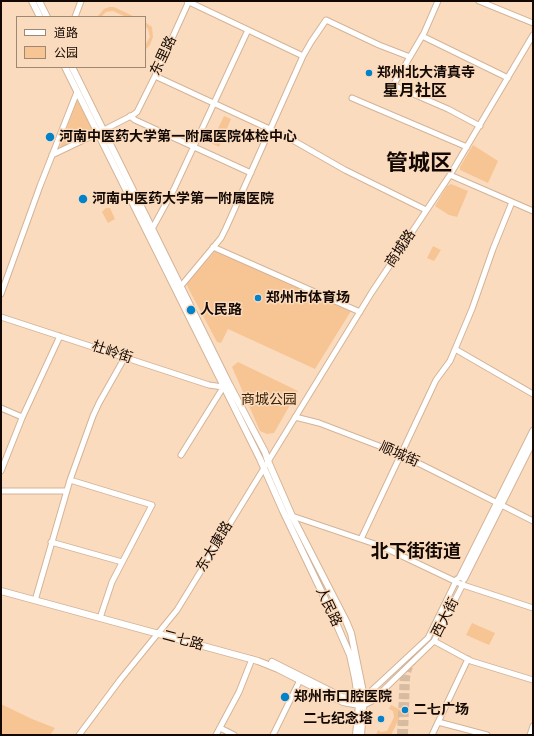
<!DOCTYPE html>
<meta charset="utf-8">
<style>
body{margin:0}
#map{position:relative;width:534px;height:736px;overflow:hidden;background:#fbdbbe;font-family:Poppins,"Noto Sans SC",sans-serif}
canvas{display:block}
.frame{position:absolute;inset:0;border:2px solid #130902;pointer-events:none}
.legend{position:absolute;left:16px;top:16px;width:130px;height:52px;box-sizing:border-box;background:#fbdbbe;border:1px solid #9e8773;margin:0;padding:5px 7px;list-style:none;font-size:12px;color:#130902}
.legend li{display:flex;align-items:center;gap:8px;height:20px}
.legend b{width:20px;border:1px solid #9e8773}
</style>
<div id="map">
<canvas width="534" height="736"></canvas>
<div class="frame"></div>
<ul class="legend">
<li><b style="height:5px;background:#fff"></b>道路</li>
<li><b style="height:11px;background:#f7c494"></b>公园</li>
</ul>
</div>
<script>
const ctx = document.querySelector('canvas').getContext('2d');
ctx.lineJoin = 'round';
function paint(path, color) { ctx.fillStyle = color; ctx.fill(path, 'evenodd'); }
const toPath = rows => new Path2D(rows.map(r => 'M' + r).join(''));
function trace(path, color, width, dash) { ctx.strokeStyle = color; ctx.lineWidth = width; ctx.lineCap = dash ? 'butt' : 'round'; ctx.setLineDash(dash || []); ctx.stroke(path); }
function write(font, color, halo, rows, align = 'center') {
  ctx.font = font + ' Poppins,"Noto Sans SC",sans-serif'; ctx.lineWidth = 3; ctx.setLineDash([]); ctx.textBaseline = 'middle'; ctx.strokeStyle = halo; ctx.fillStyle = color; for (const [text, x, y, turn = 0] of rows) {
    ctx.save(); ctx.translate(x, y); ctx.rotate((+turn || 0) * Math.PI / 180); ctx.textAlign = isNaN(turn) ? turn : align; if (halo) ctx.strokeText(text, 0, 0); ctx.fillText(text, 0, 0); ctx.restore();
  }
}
paint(toPath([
 [109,7,114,7,135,17,126,17,113,11,106,12,101,17,97,17,104,9],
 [145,22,152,27,153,37,150,45,145,50,145,45,150,37,148,29,145,26],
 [77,100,94,133,59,150],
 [224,116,231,119,219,147,211,143],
 [473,145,498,161,488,183,460,170,460,167],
 [451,184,468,191,457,217,449,215,435,206,447,186],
 [106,208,110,208,115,219,108,223,102,212],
 [433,246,441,250,434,261,427,258],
 [219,250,351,311,315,369,228,329,221,343,217,342,186,284,215,251],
 [238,362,298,391,274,433,267,434,260,431,232,367],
 [472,623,495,633,489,645,466,635],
 [1,704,32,719,55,728,50,735,1,735],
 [391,705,403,711,391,735,376,735,378,730,381,732,387,731,394,717,393,711,389,709]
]), '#f7c494');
trace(toPath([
 [400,735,403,673,406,664,413,654],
 [405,735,407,678,409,669,413,662]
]), '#d8bca2', 6, [6, 3]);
const minor = toPath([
 [187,1,303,56],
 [438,1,424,33,394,84,395,86,448,109,480,126],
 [479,1,533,23],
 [75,17,81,1],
 [422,36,508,78],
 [155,76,289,138,345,170,426,210],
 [352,98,467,147],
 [130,116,135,120,251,173],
 [52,155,98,133,133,115,137,112,155,76,189,1],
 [450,175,533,211],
 [152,229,174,189,248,30],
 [213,247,360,312],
 [181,286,221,238,226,228,303,56,311,42,326,20,379,45,410,57],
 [1,294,40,186,77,92],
 [1,317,209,385,223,387],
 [455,349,533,394],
 [1,408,22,417],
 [295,417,319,423,400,454,440,474,533,521],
 [181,455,224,386],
 [1,471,22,418,60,336],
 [70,480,152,505,112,582,101,615],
 [1,491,66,491],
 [292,516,381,546,463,585,533,608],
 [361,539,436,380,450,361,472,309,493,249,512,202],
 [51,542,122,562],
 [36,597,70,480,93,416,99,403,125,357],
 [434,641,471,661,533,680],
 [361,697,365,696,370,692,428,638,457,579],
 [362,705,366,704,372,701,434,641,463,584],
 [438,722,487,735],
 [220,728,234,735],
 [79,735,120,680,177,610,372,292,450,175,533,35],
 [216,735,239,692,252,659],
 [273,735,300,680],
 [432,735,468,659],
 [530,735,533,726]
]);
const major = toPath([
 [32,1,40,17],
 [39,1,47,17],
 [65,67,260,459,283,511,329,607,350,655,355,678,359,705,356,735],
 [72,67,229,384,265,452,268,461,292,516,346,621,351,633,364,697,361,735],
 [460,577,533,431],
 [464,579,533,441],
 [1,591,258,661,278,669,343,702,359,705],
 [272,662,342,697,358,698]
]);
trace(minor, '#d3b498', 7);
trace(major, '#d3b498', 8);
trace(minor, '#fff', 5);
trace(major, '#fff', 6);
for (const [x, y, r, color] of [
 [369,73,4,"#0182ca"],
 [50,137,5,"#0182ca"],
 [83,199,5,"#0182ca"],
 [258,298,4,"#0182ca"],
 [191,310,5,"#0182ca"],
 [285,697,5,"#0182ca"],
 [405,710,4,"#0182ca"],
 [381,719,4,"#0182ca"]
]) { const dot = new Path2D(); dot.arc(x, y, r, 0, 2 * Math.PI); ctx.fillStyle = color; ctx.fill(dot); trace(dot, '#fbdbbe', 1.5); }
write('14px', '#130902', '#fbdbbe', [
 ["东里路",164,56,-65],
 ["商城路",401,249,-56],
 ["杜岭街",112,353,18],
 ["顺城街",399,455,24],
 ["东太康路",215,547,-59],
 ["人民路",328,607,65],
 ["西大街",446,618,-63],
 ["二七路",183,641,15]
]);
write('bold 14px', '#130902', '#fbdbbe', [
 ["郑州北大清真寺",377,73],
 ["河南中医药大学第一附属医院体检中心",59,137],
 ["河南中医药大学第一附属医院",92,199],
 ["郑州市体育场",266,298],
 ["人民路",200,310],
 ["郑州市口腔医院",294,697],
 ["二七广场",413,710],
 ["二七纪念塔",373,719,"right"]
], 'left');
write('14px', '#3e2305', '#fbdbbe', [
 ["商城公园",269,400]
]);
write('bold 16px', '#130902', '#fbdbbe', [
 ["星月社区",415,92]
]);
write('bold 18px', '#130902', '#fbdbbe', [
 ["北下街街道",416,552]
]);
write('bold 22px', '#130902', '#fbdbbe', [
 ["管城区",419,164]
]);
</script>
